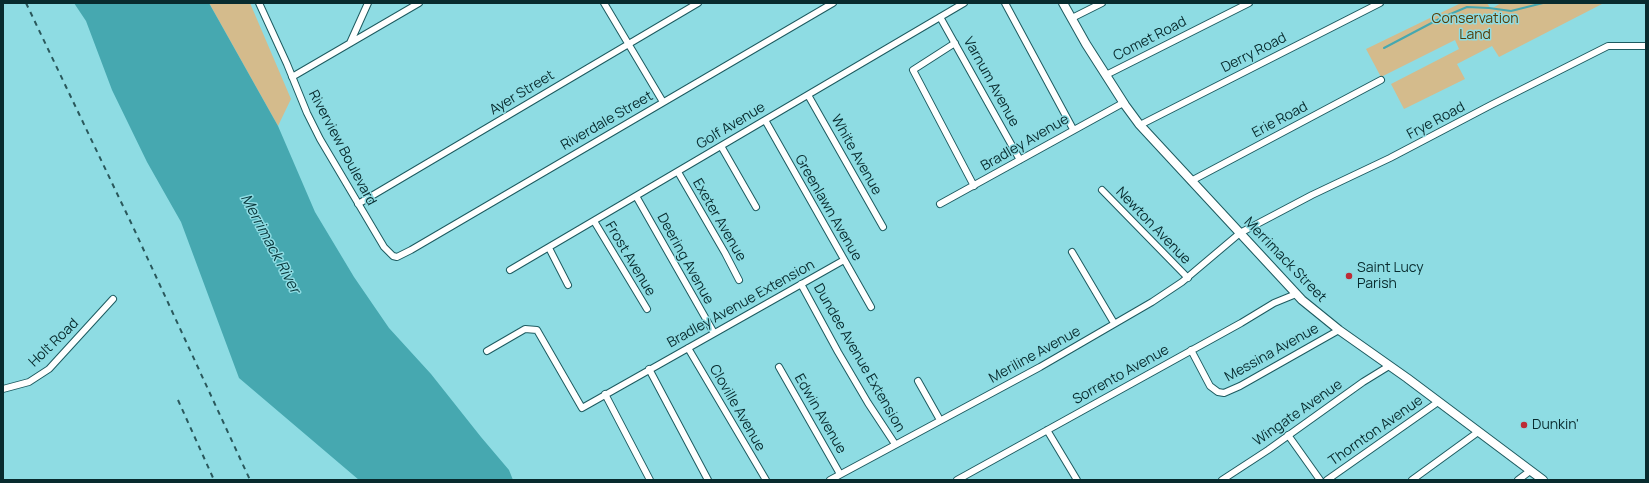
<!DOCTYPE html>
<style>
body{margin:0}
#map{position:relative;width:1649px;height:483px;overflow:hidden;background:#8edce3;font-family:Manrope,sans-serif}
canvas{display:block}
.frame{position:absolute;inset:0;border:4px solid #082b2e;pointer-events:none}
</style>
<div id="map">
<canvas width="1649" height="483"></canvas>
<div class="frame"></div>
</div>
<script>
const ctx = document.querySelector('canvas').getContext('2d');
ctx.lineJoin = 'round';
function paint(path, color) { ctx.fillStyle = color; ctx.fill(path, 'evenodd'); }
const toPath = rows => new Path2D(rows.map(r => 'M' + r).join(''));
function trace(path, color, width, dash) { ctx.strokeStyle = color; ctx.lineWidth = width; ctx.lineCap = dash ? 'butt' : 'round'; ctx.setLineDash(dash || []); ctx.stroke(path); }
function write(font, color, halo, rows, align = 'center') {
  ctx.font = font + ' Manrope,sans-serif'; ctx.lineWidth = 3; ctx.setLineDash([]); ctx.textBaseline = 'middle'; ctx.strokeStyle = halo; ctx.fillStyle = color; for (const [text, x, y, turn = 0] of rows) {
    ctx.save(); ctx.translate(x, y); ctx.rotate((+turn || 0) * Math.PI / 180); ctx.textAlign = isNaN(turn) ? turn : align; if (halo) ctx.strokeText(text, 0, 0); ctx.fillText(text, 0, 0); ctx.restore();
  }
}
paint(toPath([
 [209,3,250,3,291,99,278,126],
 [1461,3,1487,3,1491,9,1501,3,1604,3,1499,57,1492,46,1457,64,1465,79,1404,109,1391,84,1459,49,1455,40,1381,77,1366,49]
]), '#d4bb8c');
paint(toPath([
 [74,3,209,3,278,126,315,212,354,277,389,328,431,374,481,437,509,470,513,480,359,480,239,378,181,222,147,162,112,90,86,21]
]), '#46a8b0');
trace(toPath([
 [1384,48,1441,18,1467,7,1489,8,1511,11,1543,3]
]), '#46a8b0', 2);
const minor = toPath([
 [259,3,287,64,307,113,320,139,384,247,393,256,397,257,411,250,833,3],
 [604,3,663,102],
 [1005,3,1073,129],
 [940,17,1020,160],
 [1072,18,1102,3],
 [350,43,368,3],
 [955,43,913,70,974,186],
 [1106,75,1249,3],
 [292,77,419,3],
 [808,95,883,227],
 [765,120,871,307],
 [1140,125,1380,3],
 [721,146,756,207],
 [678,172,725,253,739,280],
 [1191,181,1381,80],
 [1102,190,1188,278],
 [636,196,714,333],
 [358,204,698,3],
 [940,204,1123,103],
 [594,221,647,309],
 [549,248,568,285],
 [1072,252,1114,323],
 [510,270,964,3],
 [801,284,838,352,868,403,895,444],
 [688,348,766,480],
 [1191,350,1210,386,1218,392,1224,393,1240,386,1339,330],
 [487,351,525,329,537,330,582,408,844,260],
 [779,367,840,474],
 [649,369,708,480],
 [918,381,940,420],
 [3,389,29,382,49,369,113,299],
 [605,394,650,480],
 [1047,430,1077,480],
 [1288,435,1320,480],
 [830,480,1040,367,1152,302,1182,282,1240,233,1312,195,1390,158,1491,105,1608,46,1646,46],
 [957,480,1241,323,1274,303,1296,294],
 [1222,480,1268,450,1363,382,1389,366],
 [1327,480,1438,402],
 [1412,480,1478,432],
 [1518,480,1530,471]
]);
const major = toPath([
 [1063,3,1086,44,1125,105,1139,124,1302,300,1339,330,1407,378,1543,480]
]);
trace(minor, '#1d5b60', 8);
trace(major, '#1d5b60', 10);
trace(minor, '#fff', 6);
trace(major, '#fff', 8);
trace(toPath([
 [26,3,134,229,250,480],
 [178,400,214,480]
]), '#2a585c', 2, [5, 5]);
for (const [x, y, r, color] of [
 [1349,276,4,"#bd2c36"],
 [1524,425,4,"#bd2c36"]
]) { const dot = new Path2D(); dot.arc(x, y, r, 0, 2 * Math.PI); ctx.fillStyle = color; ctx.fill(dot); trace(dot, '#8edce3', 1.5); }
write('14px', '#543d08', '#8edce3', [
 ["Conservation",1475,19],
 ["Land",1475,35]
]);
write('14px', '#082b2e', '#8edce3', [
 ["Comet Road",1150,39,-27],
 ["Derry Road",1254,53,-27],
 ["Varnum Avenue",991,82,61],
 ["Ayer Street",522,93,-31],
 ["Erie Road",1280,120,-28],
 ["Riverdale Street",607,121,-30],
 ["Frye Road",1436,121,-28],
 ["Golf Avenue",731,126,-31],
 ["Bradley Avenue",1025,143,-30],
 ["Riverview Boulevard",342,148,62],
 ["White Avenue",856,155,61],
 ["Greenlawn Avenue",828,208,60],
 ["Exeter Avenue",719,220,60],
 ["Newton Avenue",1153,226,46],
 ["Frost Avenue",630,259,59],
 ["Deering Avenue",685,259,61],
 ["Merrimack Street",1285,260,46],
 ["Bradley Avenue Extension",741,304,-29],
 ["Holt Road",54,343,-44],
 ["Messina Avenue",1272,353,-29],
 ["Meriline Avenue",1035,355,-29],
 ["Dundee Avenue Extension",859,358,60],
 ["Sorrento Avenue",1121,375,-29],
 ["Cloville Avenue",737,408,60],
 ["Wingate Avenue",1298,413,-35],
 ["Edwin Avenue",820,414,60],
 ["Thornton Avenue",1376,431,-35]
]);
write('14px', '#082b2e', '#8edce3', [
 ["Saint Lucy",1357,268],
 ["Parish",1357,284],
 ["Dunkin'",1532,425]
], 'left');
write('italic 15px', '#07363a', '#8edce3', [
 ["Merrimack River",270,244,62]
]);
</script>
